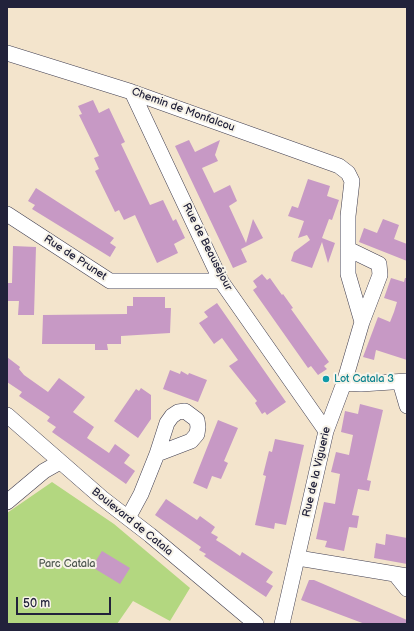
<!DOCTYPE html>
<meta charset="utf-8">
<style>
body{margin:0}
#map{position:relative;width:414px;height:631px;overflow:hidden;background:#f3e4cc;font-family:"Balsamiq Sans",sans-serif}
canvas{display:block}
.frame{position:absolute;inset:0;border:8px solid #22223b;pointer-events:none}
.scale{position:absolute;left:16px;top:597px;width:95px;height:18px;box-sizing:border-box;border:2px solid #22223b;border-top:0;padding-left:5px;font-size:12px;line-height:14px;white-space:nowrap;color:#22223b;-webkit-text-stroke:3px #f7f3e8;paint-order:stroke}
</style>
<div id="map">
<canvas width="414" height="631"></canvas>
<div class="frame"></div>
<div class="scale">50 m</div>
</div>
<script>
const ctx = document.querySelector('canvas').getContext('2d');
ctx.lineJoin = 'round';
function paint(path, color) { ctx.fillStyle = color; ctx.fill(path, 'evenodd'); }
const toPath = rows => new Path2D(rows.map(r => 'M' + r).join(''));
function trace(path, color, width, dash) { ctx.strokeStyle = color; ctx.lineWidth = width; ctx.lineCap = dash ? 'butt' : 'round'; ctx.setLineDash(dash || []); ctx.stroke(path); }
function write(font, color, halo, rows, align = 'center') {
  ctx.font = font + ' "Balsamiq Sans",sans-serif'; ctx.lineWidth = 4; ctx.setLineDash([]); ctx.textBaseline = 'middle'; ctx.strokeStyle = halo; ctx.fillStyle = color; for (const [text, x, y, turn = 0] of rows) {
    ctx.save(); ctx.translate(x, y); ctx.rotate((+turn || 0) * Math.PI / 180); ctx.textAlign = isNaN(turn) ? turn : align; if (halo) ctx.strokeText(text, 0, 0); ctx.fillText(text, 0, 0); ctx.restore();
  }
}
paint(toPath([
 [52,482,114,524,190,588,170,621,133,601,117,624,7,624,7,513]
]), '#b3d780');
paint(toPath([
 [93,100,99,113,109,108,125,142,121,144,150,205,163,200,173,221,176,219,185,238,174,244,178,253,157,263,135,215,124,220,119,210,115,212,95,171,99,169,94,158,99,156,79,115,82,114,78,106],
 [189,140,195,152,220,140,215,155,218,161,202,168,214,193,230,185,237,201,229,206,246,243,253,219,263,238,241,249,247,262,233,268,175,146],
 [308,179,330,186,327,196,339,200,332,220,329,219,322,238,335,243,328,263,322,242,312,268,291,261,294,252,310,240,307,235,298,238,304,221,288,216,292,206,298,208],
 [36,188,114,238,110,243,116,247,110,257,32,209,35,205,28,201],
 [383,219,399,225,394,239,407,244,407,261,359,242,364,228,377,233],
 [13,246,36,247,34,315,18,315,19,301,8,301,7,299,7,283,12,283],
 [262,274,267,280,270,278,282,295,283,294,293,308,291,309,329,362,324,366,327,369,318,375,311,366,308,368,253,290,257,287,253,281],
 [391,278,404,282,405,278,407,278,407,360,376,350,374,360,363,357,378,317,390,322,394,312,397,302,384,298],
 [133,297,165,297,165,308,171,308,170,333,121,336,121,344,107,344,108,350,95,350,95,344,42,344,43,315,127,314,127,306,133,306],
 [217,303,286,402,267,415,265,412,262,414,255,403,257,401,229,366,238,360,222,338,214,344,199,323,208,317,204,312],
 [7,357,20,367,19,369,24,375,48,392,59,378,85,397,73,412,94,427,87,438,109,453,115,444,130,455,124,463,135,471,126,484,52,432,56,427,47,421,50,417,19,396,22,392,7,382],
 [170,370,180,374,181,371,188,375,189,373,207,380,198,402,163,389],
 [141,388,151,395,151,419,138,438,114,421,136,389,139,391],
 [360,404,383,410,367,480,371,481,369,491,358,489,352,515,359,516,357,528,349,527,344,551,325,547,327,541,316,539,324,502,335,504,340,474,331,472,336,452,349,455,353,435,341,432,345,411,358,414],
 [218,420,238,428,224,461,228,463,221,479,212,476,207,489,193,483],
 [275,439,304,445,286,525,275,523,274,529,255,525,266,476,263,475,269,451,272,452],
 [166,499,197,520,200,516,215,527,211,533,218,537,216,540,224,545,240,556,242,552,273,572,266,582,273,586,266,597,204,556,206,554,199,550,201,547,155,515],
 [386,534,407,538,407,564,374,558,376,543,385,545],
 [102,551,130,568,120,584,92,567],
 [309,580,314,580,407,620,407,624,365,624,301,600]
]), '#c799c5');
const minor = toPath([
 [7,53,132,92,339,166,348,173,352,181,348,216,348,274,362,322],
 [132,92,221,281,326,431],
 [7,214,110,281,221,281],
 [400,382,407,406],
 [344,383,361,384,407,381],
 [7,415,102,498,150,535,256,624],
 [7,502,44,471,60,462],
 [128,518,141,494,157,454,191,441,197,434,198,427,197,420,185,411,178,412,172,416,167,423,157,454],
 [298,558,407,576],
 [395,574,407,589],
 [282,624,326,431,344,383,362,322,380,275,379,264,348,249]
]);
trace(minor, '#413f51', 16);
trace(minor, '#fff', 15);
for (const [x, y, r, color] of [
 [326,379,4,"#0f9aa8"]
]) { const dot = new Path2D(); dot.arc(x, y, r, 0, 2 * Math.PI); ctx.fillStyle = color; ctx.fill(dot); trace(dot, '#f7f3e8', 1.5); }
write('11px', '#22223b', '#f7f3e8', [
 ["Chemin de Monfalcou",183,110,20],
 ["Rue de Beauséjour",207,247,63],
 ["Rue de Prunet",75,258,33],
 ["Rue de la Viguerie",317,472,-77],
 ["Boulevard de Catala",132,522,39]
]);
write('11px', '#0d838f', '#f7f3e8', [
 ["Lot Catala 3",334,379]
], 'left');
write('11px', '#4e5850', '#f7f3e8', [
 ["Parc Catala",67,564]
]);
</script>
